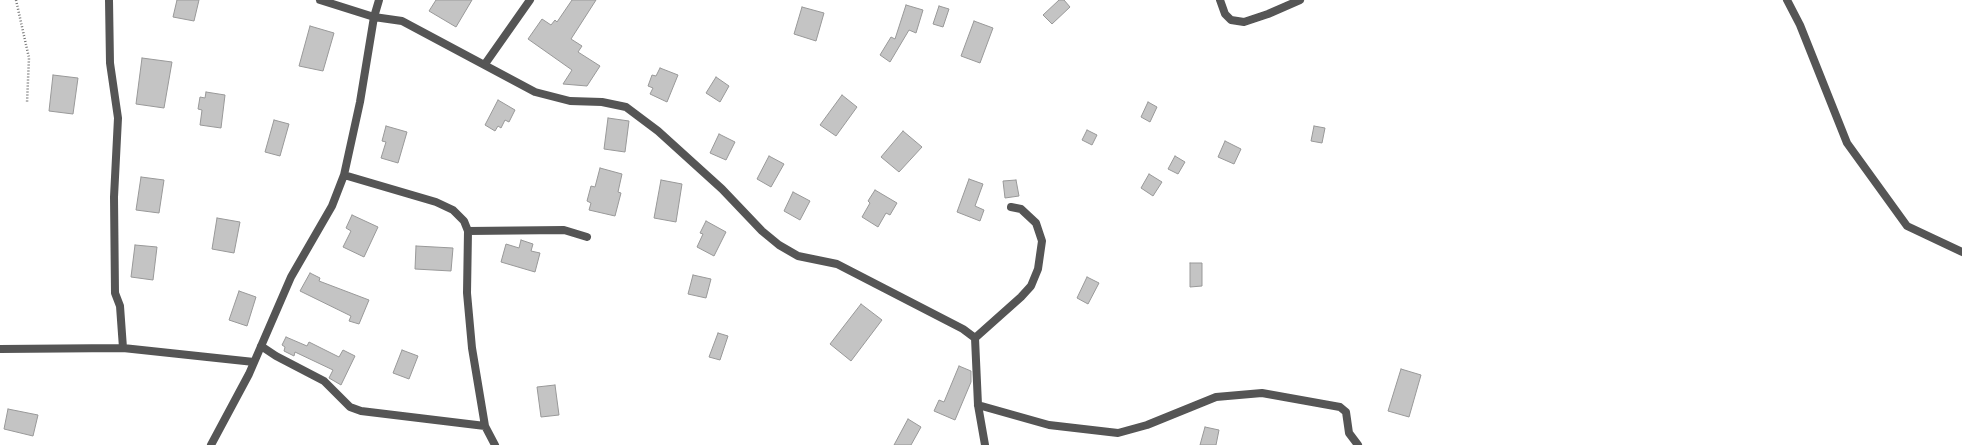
<!DOCTYPE html>
<style>
body{margin:0}
canvas{display:block;background:#fff}
</style>
<canvas width="1962" height="445"></canvas>
<script>
const ctx = document.querySelector('canvas').getContext('2d');
ctx.lineJoin = 'round';
function paint(path, color) { ctx.fillStyle = color; ctx.fill(path, 'evenodd'); }
const toPath = rows => new Path2D(rows.map(r => 'M' + r).join(''));
function trace(path, color, width, dash) { ctx.strokeStyle = color; ctx.lineWidth = width; ctx.lineCap = dash ? 'butt' : 'round'; ctx.setLineDash(dash || []); ctx.stroke(path); }
const building = toPath([
 [177,0,199,0,194,21,173,17,177,0],
 [436,0,472,0,456,27,429,11,436,0],
 [572,0,596,0,571,39,582,46,578,52,600,66,587,86,563,84,572,70,528,39,542,19,551,25,555,20,557,22,572,0],
 [1059,0,1064,0,1070,7,1052,24,1043,15,1059,0],
 [906,5,923,10,916,33,909,30,890,62,880,55,891,37,895,39,906,5],
 [939,6,949,9,943,27,933,24,939,6],
 [802,7,824,13,816,41,794,34,802,7],
 [974,21,993,28,980,63,961,56,974,21],
 [310,26,334,33,323,71,299,66,310,26],
 [142,58,172,62,164,108,136,104,142,58],
 [660,68,678,75,667,102,650,94,653,88,648,86,652,75,656,76,660,68],
 [53,75,78,78,73,114,49,111,53,75],
 [716,77,729,86,720,102,706,93,716,77],
 [206,92,225,95,221,128,200,125,202,110,198,109,200,97,205,98,206,92],
 [842,95,857,107,836,136,820,125,842,95],
 [498,100,515,110,509,122,505,120,501,128,498,126,495,131,485,125,498,100],
 [1148,102,1157,107,1150,122,1141,117,1148,102],
 [608,118,629,121,625,152,604,149,608,118],
 [274,120,289,124,280,156,265,152,274,120],
 [386,126,407,132,398,163,381,158,386,142,382,141,386,126],
 [1314,126,1325,128,1322,143,1311,141,1314,126],
 [1087,130,1097,135,1092,145,1082,140,1087,130],
 [903,131,922,147,899,172,881,157,903,131],
 [719,134,735,142,726,160,710,153,719,134],
 [1225,141,1241,149,1234,164,1218,157,1225,141],
 [769,156,784,164,771,187,757,179,769,156],
 [1175,156,1185,162,1178,174,1168,169,1175,156],
 [600,168,622,174,618,192,621,193,615,216,589,210,591,203,587,201,591,186,595,187,600,168],
 [1149,174,1162,182,1153,196,1141,188,1149,174],
 [141,177,164,180,159,213,136,210,141,177],
 [969,179,983,184,975,206,984,210,980,221,957,212,969,179],
 [661,180,682,184,676,222,654,218,661,180],
 [1016,180,1019,196,1005,198,1003,181,1016,180],
 [875,190,897,203,890,215,886,213,878,227,862,217,870,203,868,201,875,190],
 [793,192,810,201,800,220,784,211,793,192],
 [352,215,378,227,364,257,343,247,351,231,346,228,352,215],
 [217,218,240,222,234,253,212,249,217,218],
 [706,221,726,232,714,256,697,247,703,234,700,233,706,221],
 [521,240,533,244,531,251,540,253,535,272,501,262,506,244,519,248,521,240],
 [135,245,157,247,153,280,131,277,135,245],
 [416,246,453,248,451,271,415,269,416,246],
 [1190,263,1202,263,1202,286,1190,287,1190,263],
 [310,273,320,278,319,281,369,300,359,324,349,321,351,316,300,291,310,273],
 [693,275,711,279,706,298,688,294,693,275],
 [1087,277,1099,283,1088,304,1077,298,1087,277],
 [239,291,256,297,247,326,229,320,239,291],
 [861,304,882,320,851,361,830,344,861,304],
 [718,333,728,336,720,360,709,357,718,333],
 [286,337,307,346,309,342,339,357,343,350,355,356,341,385,329,378,333,370,295,352,294,356,284,351,285,347,282,345,286,337],
 [402,350,418,356,409,379,393,373,402,350],
 [959,366,971,371,971,382,955,420,934,411,939,400,944,402,959,366],
 [1401,369,1421,375,1409,417,1388,411,1401,369],
 [555,385,559,415,541,417,537,387,555,385],
 [8,409,38,415,33,436,4,429,8,409],
 [908,419,921,427,911,445,894,445,908,419],
 [1205,427,1219,430,1216,445,1200,445,1205,427]
]);
paint(building, '#c4c4c4');
trace(building, '#999', 1);
trace(toPath([
 [16,0,29,58,27,103]
]), '#777', 2.5, [1, 2]);
trace(toPath([
 [109,0,110,63,118,118,114,197,115,293,120,306,123,348],
 [320,0,374,17,402,21,535,92,570,101,602,102,626,107,658,131,722,189,762,231,779,245,798,256,837,264,963,329,975,338,978,405,985,445],
 [1220,0,1225,14,1231,20,1244,22,1268,14,1300,0],
 [1787,0,1800,25,1847,143,1907,226,1962,252],
 [485,64,530,0],
 [344,175,436,202,453,210,464,221,468,231,467,293,472,348,485,426,495,445],
 [468,231,564,230,587,237],
 [975,338,1021,297,1031,286,1038,269,1042,241,1036,223,1021,209,1011,207],
 [261,346,276,356,324,381,350,407,361,411,485,426],
 [0,349,123,348,254,362],
 [978,405,1049,425,1118,433,1147,425,1216,397,1262,393,1340,407,1346,412,1349,433,1358,445],
 [211,445,249,374,291,277,332,206,344,175,360,102,374,17,379,0]
]), '#555', 8);
</script>
